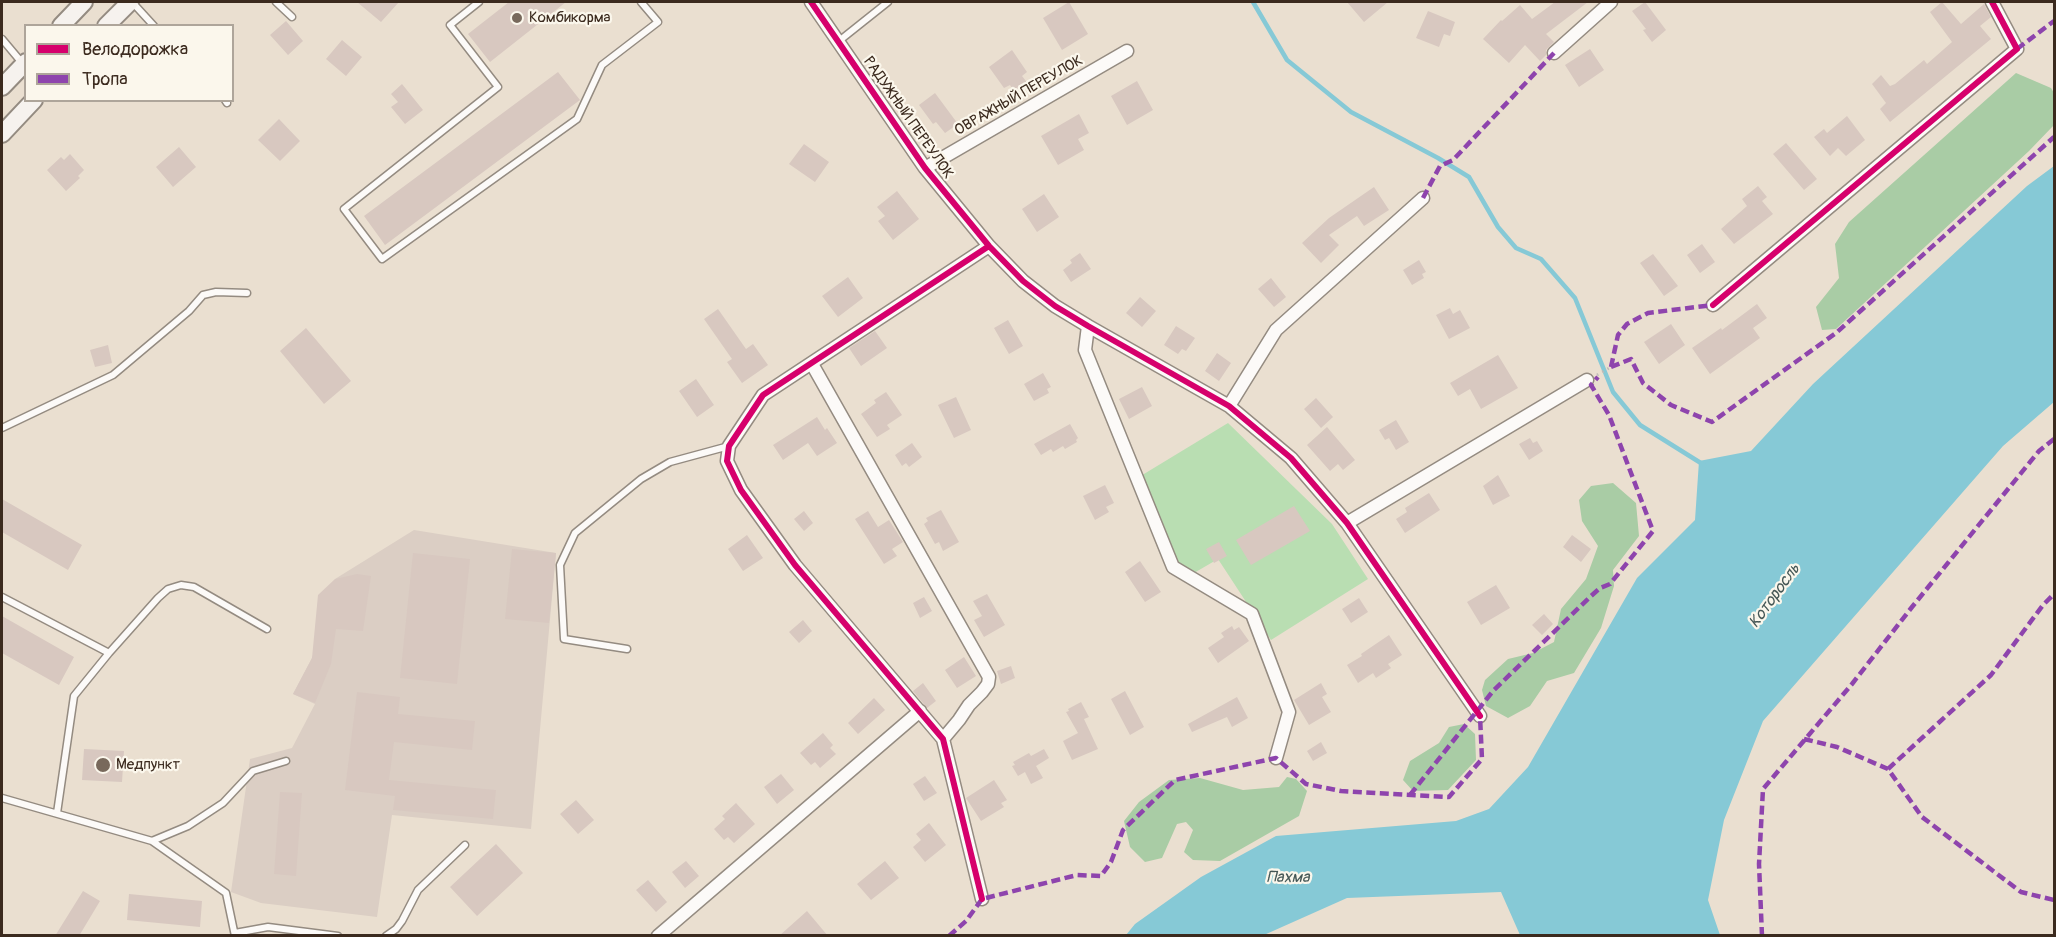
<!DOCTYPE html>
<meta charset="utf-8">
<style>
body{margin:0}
#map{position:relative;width:2056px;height:937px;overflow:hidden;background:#eadfd0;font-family:Pangolin,sans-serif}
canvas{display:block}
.frame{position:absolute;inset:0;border:3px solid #3b2a1e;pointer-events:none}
.legend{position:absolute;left:24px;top:24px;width:210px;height:78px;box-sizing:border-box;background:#fbf7ec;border:2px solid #aea59a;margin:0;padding:8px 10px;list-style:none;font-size:18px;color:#3b2a1e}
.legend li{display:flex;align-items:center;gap:12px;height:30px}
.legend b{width:30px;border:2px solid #aea59a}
</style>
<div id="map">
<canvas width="2056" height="937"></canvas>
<div class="frame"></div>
<ul class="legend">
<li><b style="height:8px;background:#d6006c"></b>Велодорожка</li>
<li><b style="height:8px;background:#8e44ad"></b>Тропа</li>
</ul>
</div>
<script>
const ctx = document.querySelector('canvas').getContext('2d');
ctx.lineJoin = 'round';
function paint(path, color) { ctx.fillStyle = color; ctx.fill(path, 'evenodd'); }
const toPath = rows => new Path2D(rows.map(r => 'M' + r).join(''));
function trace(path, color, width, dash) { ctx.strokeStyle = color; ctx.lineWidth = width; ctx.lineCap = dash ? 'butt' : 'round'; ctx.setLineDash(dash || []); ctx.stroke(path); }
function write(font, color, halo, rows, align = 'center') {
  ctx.font = font + ' Pangolin,sans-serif'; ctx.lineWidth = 4.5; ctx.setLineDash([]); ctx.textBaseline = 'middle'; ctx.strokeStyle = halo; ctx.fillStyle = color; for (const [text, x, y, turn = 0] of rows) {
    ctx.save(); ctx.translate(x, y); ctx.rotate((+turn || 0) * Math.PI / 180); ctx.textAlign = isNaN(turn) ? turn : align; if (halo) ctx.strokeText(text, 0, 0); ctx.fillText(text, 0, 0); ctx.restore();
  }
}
paint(toPath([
 [414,530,556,553,531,829,392,815,377,917,261,903,231,892,250,759,292,748,315,704,293,694,312,658,335,579]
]), '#dbcec4');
paint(toPath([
 [1228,423,1332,524,1368,579,1271,640,1218,559,1194,573,1168,556,1139,477]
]), '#b9deb2');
paint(toPath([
 [2016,73,2051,88,2054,93,2054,125,2029,151,1836,329,1822,330,1816,307,1839,278,1835,244,1849,222],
 [1613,483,1636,503,1639,536,1613,570,1614,586,1601,628,1574,673,1547,681,1530,706,1508,718,1486,706,1482,690,1485,680,1508,659,1533,653,1554,642,1561,609,1586,579,1598,546,1582,521,1579,500,1591,486],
 [1464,724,1475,734,1476,760,1448,790,1413,791,1403,780,1410,761,1439,743,1449,727],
 [1287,777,1296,779,1307,791,1299,816,1220,861,1193,860,1184,852,1193,830,1186,822,1177,824,1162,858,1145,862,1130,847,1124,821,1139,802,1169,780,1200,778,1243,790,1279,787]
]), '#a9cca5');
paint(toPath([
 [2054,166,2054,402,2003,446,1763,721,1724,820,1708,900,1720,935,1520,935,1501,892,1347,898,1264,935,1126,935,1135,924,1201,877,1276,836,1456,821,1489,809,1528,767,1637,578,1695,520,1699,461,1751,451,1813,384,2027,186]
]), '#86c9d6');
trace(toPath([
 [1253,2,1287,60,1351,112,1438,158,1469,177,1498,227,1516,248,1541,259,1575,298,1613,392,1640,425,1704,465]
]), '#86c9d6', 4.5);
paint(toPath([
 [357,2,399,2,381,22],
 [509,2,566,2,490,62,468,34],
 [1069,2,1088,34,1062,50,1043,18],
 [1347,2,1388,2,1364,22],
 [1555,2,1588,2,1546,34,1554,42,1546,50,1546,55,1540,61,1525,45,1509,63,1483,39,1501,20,1502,21,1520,5,1532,19],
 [1645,2,1666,30,1652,42,1643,30,1646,29,1632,11],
 [1942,2,1961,24,1984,4,1991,17,1980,26,1991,39,1890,122,1880,109,1886,103,1872,84,1881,75,1890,86,1895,84,1924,60,1927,64,1952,42,1930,12],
 [1428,11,1455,22,1450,36,1444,34,1439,47,1416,38],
 [286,21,303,41,288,55,270,35],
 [342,40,362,57,346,76,326,59],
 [1590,49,1604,70,1579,87,1565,65],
 [1012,50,1027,72,1022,76,1029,85,1016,94,1010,85,1004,88,989,67],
 [558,72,580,100,385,245,364,216],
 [1137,81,1153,110,1127,125,1111,96],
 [402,84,423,110,405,124,391,107,398,102,391,94],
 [935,93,958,124,945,133,936,122,933,124,919,105],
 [1079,114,1089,133,1078,139,1084,150,1058,165,1041,136],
 [1847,116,1865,140,1846,156,1838,148,1830,156,1814,137,1824,129,1827,133],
 [279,119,300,141,280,161,258,140],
 [1786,143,1817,179,1804,190,1773,154],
 [804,144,829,162,815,182,789,164],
 [179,147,196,167,173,187,156,167],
 [70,154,84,170,78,176,80,178,66,191,47,170,61,157,64,160],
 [1758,186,1767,197,1762,201,1773,214,1734,244,1721,229,1747,206,1742,199],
 [1374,187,1389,210,1364,226,1357,216,1329,235,1339,245,1321,263,1302,243,1329,218],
 [897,191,919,219,893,240,878,221,885,216,877,207],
 [1044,194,1059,217,1037,232,1022,209],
 [1702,244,1715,262,1700,273,1687,255],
 [1080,253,1091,269,1071,282,1063,270,1072,263,1070,260],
 [1653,254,1678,286,1664,296,1640,263],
 [1419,260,1426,272,1422,274,1424,278,1412,285,1403,270],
 [848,277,863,298,838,317,822,296],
 [1271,278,1286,297,1274,307,1258,289],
 [1140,297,1156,311,1142,327,1126,313],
 [1757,304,1767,318,1753,328,1760,338,1710,374,1692,348,1721,328,1722,330],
 [1450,308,1453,314,1460,310,1470,328,1449,339,1436,315],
 [718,309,746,349,753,344,768,365,742,383,727,362,732,359,704,319],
 [1008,320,1023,346,1009,354,994,328],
 [1671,324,1685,345,1659,364,1644,342],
 [1176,326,1195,338,1186,351,1182,349,1178,354,1164,345],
 [306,328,351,381,324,404,280,351],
 [875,331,887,348,861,366,849,348],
 [108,345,112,363,95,367,90,350],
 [1217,353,1231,363,1219,381,1205,371],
 [1498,355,1518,388,1481,409,1470,389,1458,396,1450,383],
 [1043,373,1051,387,1047,389,1049,393,1034,401,1024,384],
 [696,379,714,405,697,417,679,391],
 [1142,387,1152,406,1129,419,1119,399],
 [886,392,902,415,887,425,890,429,877,437,861,414,876,403,874,400],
 [956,397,971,430,954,438,938,405],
 [1316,398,1333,417,1321,428,1304,409],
 [817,417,825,430,827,428,837,443,817,456,808,443,783,460,773,445],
 [1396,420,1409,442,1396,450,1389,438,1385,440,1379,430],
 [1070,424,1078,438,1076,440,1077,442,1065,449,1063,446,1053,452,1051,449,1041,455,1034,444],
 [1327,427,1355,460,1343,470,1338,464,1330,471,1307,445],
 [1530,438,1533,443,1537,441,1543,451,1529,460,1519,444],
 [912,443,922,457,909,467,906,463,902,466,895,455],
 [1498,475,1510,496,1493,505,1483,486],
 [1105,485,1114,503,1106,507,1109,512,1095,520,1083,496],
 [1429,493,1440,510,1405,533,1396,519,1407,512,1405,508],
 [2,499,82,545,68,570,2,532],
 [1294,506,1310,531,1251,565,1236,540],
 [941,510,959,542,943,551,939,542,935,544,924,524,928,521,926,518],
 [804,511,813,523,804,531,794,519],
 [868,511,878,527,889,520,903,542,892,549,897,556,884,564,855,519],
 [747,535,763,558,743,571,728,549],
 [1572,535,1591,549,1581,562,1563,547],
 [1219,542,1227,556,1214,563,1206,549],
 [512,549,556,553,549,623,505,619],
 [413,553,470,559,457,684,400,678],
 [1140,561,1161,592,1145,602,1125,572],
 [357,574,371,576,363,631,336,629,331,664,315,703,293,694,312,658,318,595,335,579],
 [1496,585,1510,608,1481,625,1467,602],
 [987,594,1005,625,984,637,974,620,982,616,973,601],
 [924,597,932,611,920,618,913,603],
 [1359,598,1368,612,1351,623,1342,609],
 [1544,614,1553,624,1542,635,1532,625],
 [2,616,74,657,59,685,2,653],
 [803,620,812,631,799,643,789,632],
 [1232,626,1234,630,1239,627,1249,641,1218,663,1208,648,1224,637,1221,633],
 [1389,635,1402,655,1388,664,1391,668,1376,678,1373,673,1358,683,1347,665,1362,656,1361,654],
 [964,657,976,676,957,688,945,670],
 [1011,666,1015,678,1001,684,997,671],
 [923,683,936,701,927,708,913,691],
 [1321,683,1327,694,1322,697,1331,712,1309,725,1294,700],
 [1125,691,1144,727,1130,735,1111,699],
 [357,692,400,697,398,714,475,721,472,750,394,742,389,780,496,790,493,819,393,810,395,796,345,790],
 [1237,697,1248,718,1232,727,1227,717,1192,732,1188,724],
 [874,698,885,710,858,734,848,723],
 [1081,702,1089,717,1084,719,1098,749,1072,760,1063,741,1078,733,1066,712,1069,711,1068,709],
 [823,733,833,745,830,748,836,754,820,768,815,762,811,765,800,753],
 [1321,742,1327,753,1313,761,1307,751],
 [84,749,124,751,122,782,82,780],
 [1044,749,1049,758,1036,766,1043,778,1031,784,1025,772,1018,776,1012,766,1015,765,1013,762,1029,753,1031,756],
 [781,774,794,790,777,804,764,787],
 [925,776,937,793,924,801,913,784],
 [994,780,1007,800,1001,803,1004,807,981,821,966,798],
 [280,792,302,793,296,876,274,874],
 [576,800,594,820,578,834,560,814],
 [736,803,755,824,734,843,728,837,724,840,714,829,725,819,722,816],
 [929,823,946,845,925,862,913,847,921,840,916,834],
 [496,844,523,873,477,916,450,887],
 [686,861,699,876,685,888,672,872],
 [885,861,899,878,871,900,857,884],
 [648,880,667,902,656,912,636,890],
 [83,891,100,901,79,936,55,936],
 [129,894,202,901,200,927,127,920],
 [807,911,828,936,779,936]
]), '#d8c8c0');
const lane = toPath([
 [132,2,154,26],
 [276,2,292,17],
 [479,2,450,25,498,87,344,209,382,259,577,119,602,65,658,22,641,2],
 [2,39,23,64],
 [839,41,888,2],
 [225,100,227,103],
 [2,428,113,375,189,311,203,295,216,292,247,293],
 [2,597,109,653,74,696,57,813],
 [627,649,564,639,560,565,575,533,641,479,670,462,729,446],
 [109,653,158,598,168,589,181,585,194,587,267,629],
 [2,798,152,841,188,826,223,803,253,771,286,761],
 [152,841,226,893,235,936],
 [235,933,268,927,338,936],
 [386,936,396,929,402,921,418,890,465,845]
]);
const street = toPath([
 [811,2,925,168,989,246,1023,281,1055,306,1088,326,1229,406,1291,458,1347,523,1480,716],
 [1554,53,1611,2],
 [925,168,1127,51],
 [1713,305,2017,49,1992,2],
 [1088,326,1085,350,1173,567,1252,614,1289,712,1276,758],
 [812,364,989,677,988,684,982,692,969,705,959,720,943,739],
 [1229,406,1276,330,1423,198],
 [1347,523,1587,380],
 [982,899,943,739,795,565,741,490,727,461,729,446,763,395,989,246],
 [658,936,920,711]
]);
const secondary = toPath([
 [61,26,84,2],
 [106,26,130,2],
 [2,87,26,62],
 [2,134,34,100]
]);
trace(lane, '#948b81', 9);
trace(street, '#948b81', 15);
trace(secondary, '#948b81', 20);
trace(toPath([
 [1597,375,1611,367]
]), '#c0bbb7', 3, [1.5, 4.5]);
trace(lane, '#fcfaf8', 6);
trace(street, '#fcfaf8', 12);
trace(secondary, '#f6f2ee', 16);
trace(toPath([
 [2017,49,2054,21],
 [1423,198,1440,166,1453,160,1554,53],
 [1611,367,1631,359,1643,383,1671,405,1712,422,1836,333,2054,137],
 [1611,367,1618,335,1627,324,1648,313,1713,305],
 [1804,739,1837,747,1888,769,1922,817,2021,892,2054,900],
 [1888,769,1991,675,2043,605,2054,594],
 [1410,795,1493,691,1591,596,1600,588,1610,584,1653,531,1609,415,1591,385,1598,377],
 [949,936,966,921,982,899,1077,875,1101,876,1111,862,1123,830,1175,780,1276,758,1306,784,1341,791,1449,797,1482,759,1480,716],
 [1762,936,1759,864,1763,789,1852,684,1912,607,2039,451,2054,439]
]), '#8e44ad', 4.5, [9, 4.5]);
trace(toPath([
 [811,2,925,168,989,246,1023,281,1055,306,1088,326,1229,406,1291,458,1347,523,1480,716],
 [1713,305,2017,49,1992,2],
 [982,899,943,739,795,565,741,490,727,461,729,446,763,395,989,246]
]), '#d6006c', 6);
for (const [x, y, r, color] of [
 [517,18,6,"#78695c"],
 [103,765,8,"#78695c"]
]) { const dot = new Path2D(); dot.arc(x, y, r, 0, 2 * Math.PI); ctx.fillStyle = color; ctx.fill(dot); trace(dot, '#fbf7ec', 2); }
write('15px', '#3b2a1e', '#fbf7ec', [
 ["Комбикорма",529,18],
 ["Медпункт",116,765]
], 'left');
write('15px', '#3b2a1e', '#fbf7ec', [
 ["ОВРАЖНЫЙ ПЕРЕУЛОК",1019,96,-30],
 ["РАДУЖНЫЙ ПЕРЕУЛОК",908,118,55]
]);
write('italic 16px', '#455756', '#fbf7ec', [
 ["Которосль",1775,596,-54],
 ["Пахма",1288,878]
]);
</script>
